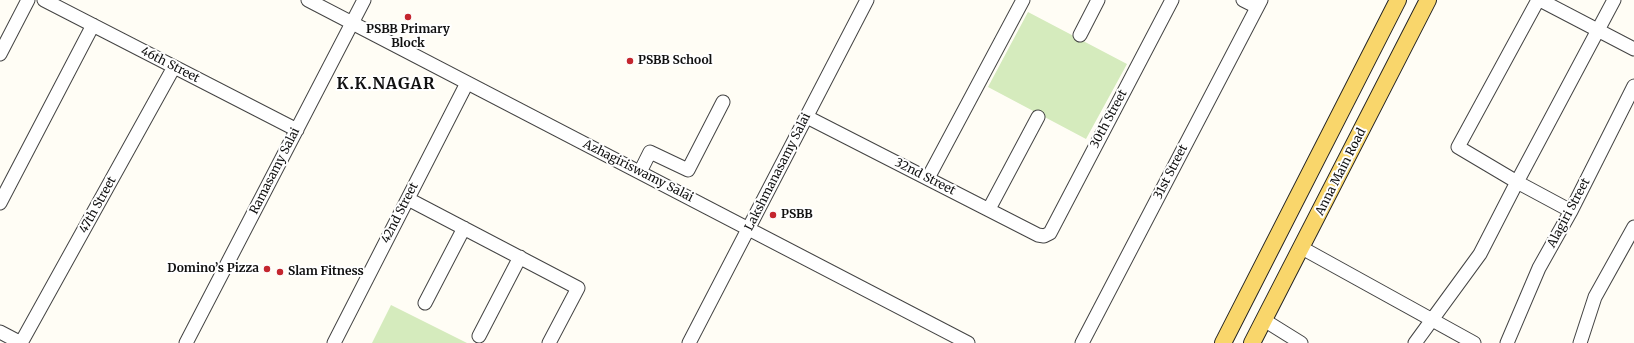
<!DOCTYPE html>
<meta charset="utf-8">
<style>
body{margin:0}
canvas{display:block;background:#fffdf5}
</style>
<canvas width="1634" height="343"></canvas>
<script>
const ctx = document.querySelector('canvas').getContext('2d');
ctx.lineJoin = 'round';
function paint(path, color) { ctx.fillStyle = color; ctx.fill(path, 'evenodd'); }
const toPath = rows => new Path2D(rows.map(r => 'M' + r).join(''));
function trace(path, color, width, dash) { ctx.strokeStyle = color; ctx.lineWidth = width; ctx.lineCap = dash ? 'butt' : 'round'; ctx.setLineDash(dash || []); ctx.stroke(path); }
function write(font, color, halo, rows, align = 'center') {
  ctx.font = font + ' Merriweather,serif'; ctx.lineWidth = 4; ctx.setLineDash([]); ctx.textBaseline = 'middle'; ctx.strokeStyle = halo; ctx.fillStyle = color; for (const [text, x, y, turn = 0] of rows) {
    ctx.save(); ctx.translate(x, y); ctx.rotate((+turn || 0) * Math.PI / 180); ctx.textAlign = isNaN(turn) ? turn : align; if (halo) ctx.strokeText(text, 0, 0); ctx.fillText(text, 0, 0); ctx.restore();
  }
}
paint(toPath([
 [1028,12,1127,64,1086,139,988,87],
 [391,305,467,343,372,343]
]), '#d5ebbd');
const minor = toPath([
 [44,0,297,130],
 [308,0,968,343],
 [1243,0,1257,7],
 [1538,0,1458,147,1517,182,1571,211],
 [1540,0,1634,49],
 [1080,35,1098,0],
 [0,54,28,0],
 [807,117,1038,235,1044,236,1050,233,1172,0],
 [640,172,650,152,688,170,723,102],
 [928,178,1023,0],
 [408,199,578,288,549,343],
 [0,203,93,25],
 [989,209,1038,117],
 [1302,248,1474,343],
 [425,303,464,228],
 [1264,320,1301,343],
 [0,332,21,343,174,67],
 [479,336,520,257],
 [186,343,364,0],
 [334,343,467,83],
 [689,343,867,0],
 [1082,343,1261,0],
 [1415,343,1480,254,1517,182,1614,0],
 [1507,343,1539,268,1571,211,1634,86],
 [1580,343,1595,297,1634,227]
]);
const major = toPath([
 [1223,343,1398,0],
 [1252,343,1428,0]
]);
trace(minor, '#444', 15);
trace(major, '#222', 18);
trace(minor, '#fff', 13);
trace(major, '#f9d66b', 16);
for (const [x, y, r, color] of [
 [408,17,4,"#c4262e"],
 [630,61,4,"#c4262e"],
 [773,215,4,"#c4262e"],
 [267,269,4,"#c4262e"],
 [280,272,4,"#c4262e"]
]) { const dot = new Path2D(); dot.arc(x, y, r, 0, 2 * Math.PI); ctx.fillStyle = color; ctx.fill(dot); trace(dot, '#fff', 1.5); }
write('bold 12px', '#111', '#fff', [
 ["PSBB Primary",408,30,"center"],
 ["Block",408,44,"center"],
 ["PSBB School",638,61],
 ["PSBB",781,215],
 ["Domino’s Pizza",259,269,"right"],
 ["Slam Fitness",288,272]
], 'left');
write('12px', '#111', '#fff', [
 ["46th Street",170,65,27],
 ["30th Street",1109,119,-62],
 ["Ramasamy Salai",275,171,-63],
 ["Azhagiriswamy Salai",638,171,27],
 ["Lakshmanasamy Salai",778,172,-63],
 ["31st Street",1171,172,-63],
 ["Anna Main Road",1341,172,-63],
 ["32nd Street",925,177,27],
 ["47th Street",98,205,-61],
 ["42nd Street",400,213,-63],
 ["Alagiri Street",1569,213,-62]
]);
ctx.letterSpacing = '1px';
write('bold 16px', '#111', '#fff', [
 ["K.K.NAGAR",386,84]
]);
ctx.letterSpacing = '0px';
</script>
